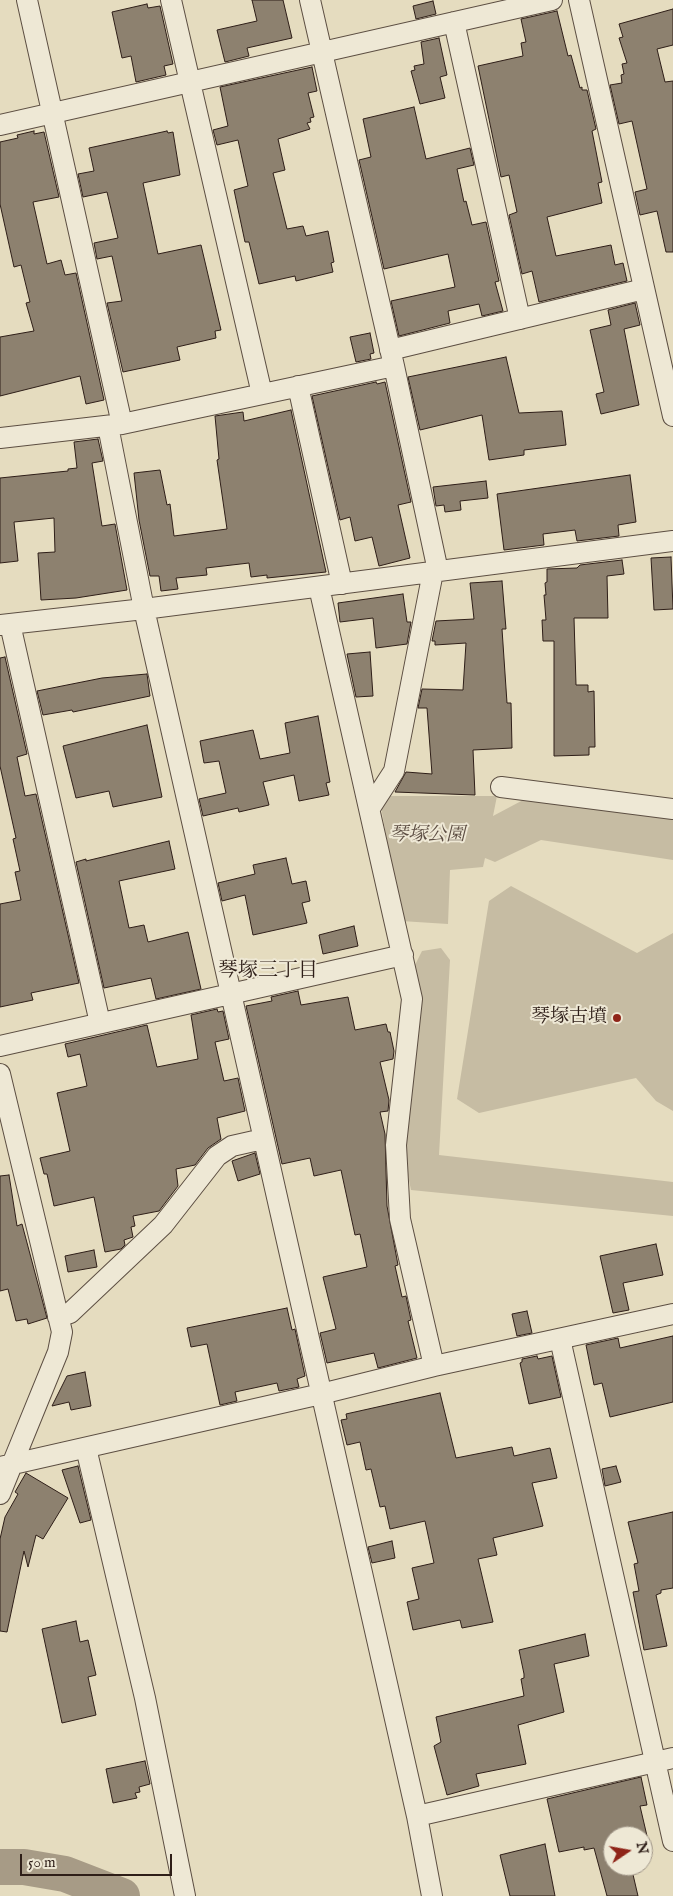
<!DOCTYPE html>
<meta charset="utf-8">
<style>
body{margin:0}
#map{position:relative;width:673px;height:1896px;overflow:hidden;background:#e5dcbf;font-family:"IM FELL English",serif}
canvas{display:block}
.north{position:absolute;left:603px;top:1826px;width:50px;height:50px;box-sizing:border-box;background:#eee8d5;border:1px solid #a19789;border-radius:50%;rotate:78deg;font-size:14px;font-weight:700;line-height:20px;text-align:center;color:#2e1e18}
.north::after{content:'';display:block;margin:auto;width:18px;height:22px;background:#8f2418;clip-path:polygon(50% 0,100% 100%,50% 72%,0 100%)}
.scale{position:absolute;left:20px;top:1854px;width:152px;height:22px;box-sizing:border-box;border:2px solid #2e1e18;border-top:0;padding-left:6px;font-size:15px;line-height:18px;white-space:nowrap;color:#2e1e18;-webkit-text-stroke:4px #eee8d5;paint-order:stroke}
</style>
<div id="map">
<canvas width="673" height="1896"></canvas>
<div class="north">N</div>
<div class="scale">50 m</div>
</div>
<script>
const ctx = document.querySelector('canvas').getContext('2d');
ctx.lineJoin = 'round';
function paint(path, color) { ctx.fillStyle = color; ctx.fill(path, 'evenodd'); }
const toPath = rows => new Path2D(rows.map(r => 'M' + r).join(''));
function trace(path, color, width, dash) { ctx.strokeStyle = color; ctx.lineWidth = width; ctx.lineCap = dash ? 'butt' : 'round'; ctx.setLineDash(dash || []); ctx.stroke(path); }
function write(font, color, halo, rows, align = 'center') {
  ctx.font = font + ' "IM FELL English","Noto Serif JP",serif'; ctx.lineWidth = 4; ctx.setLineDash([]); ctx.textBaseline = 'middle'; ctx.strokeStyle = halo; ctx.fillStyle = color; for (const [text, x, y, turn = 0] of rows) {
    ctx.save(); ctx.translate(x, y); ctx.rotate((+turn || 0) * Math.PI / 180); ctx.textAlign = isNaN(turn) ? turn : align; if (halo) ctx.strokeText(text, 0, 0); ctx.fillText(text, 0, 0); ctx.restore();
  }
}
paint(toPath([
 [390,796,497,796,493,816,525,799,673,818,673,860,541,840,495,862,485,858,483,867,450,870,448,924,401,921,381,807],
 [511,886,637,953,673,933,673,1111,656,1101,636,1078,479,1113,457,1099,489,901],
 [441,948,450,960,439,1155,673,1182,673,1216,411,1190,402,1146,414,967,422,951]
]), '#c6bca3');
trace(toPath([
 [0,1867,24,1867,65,1874,122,1896]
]), '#a79b86', 36);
const building = toPath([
 [252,0,283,0,292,38,247,48,249,56,225,62,217,30,257,21,252,0],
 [433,1,436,14,416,19,413,6,433,1],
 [147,4,148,8,160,6,173,64,164,66,166,75,136,82,131,56,122,58,112,12,147,4],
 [673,9,673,45,657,49,665,82,673,81,673,252,666,252,657,211,640,215,635,192,647,189,632,121,619,124,610,85,622,83,621,75,624,74,622,64,627,63,619,38,623,37,619,24,673,9],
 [557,11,568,56,571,55,580,88,582,87,582,90,587,90,596,129,592,131,602,182,598,183,602,203,547,217,556,256,611,245,615,265,623,263,627,281,539,302,532,271,522,274,509,215,517,212,509,175,501,177,478,66,523,56,521,43,526,42,521,19,557,11],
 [439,38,447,75,440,77,445,98,420,104,411,71,415,70,414,66,424,64,421,42,439,38],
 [312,67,317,91,308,93,314,117,310,118,311,122,307,123,310,129,278,139,285,170,273,173,287,229,303,226,306,236,328,231,334,262,331,263,333,272,296,281,295,276,259,284,249,242,245,242,234,190,248,186,238,140,217,145,213,130,228,126,220,87,312,67],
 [414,107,426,159,470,148,474,165,457,169,464,202,466,201,472,225,486,222,499,281,495,282,503,311,482,316,479,304,448,311,450,323,399,336,391,301,455,287,448,254,384,269,359,160,371,157,363,119,414,107],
 [34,131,34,134,44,132,59,197,33,202,47,264,61,260,65,275,76,273,104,400,86,404,80,376,0,396,0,337,34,331,26,303,30,302,21,265,14,267,0,204,0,142,18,138,17,135,34,131],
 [167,131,168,133,173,132,180,175,143,183,158,254,201,245,221,330,215,331,216,338,177,347,180,360,123,372,107,303,122,301,112,256,97,259,94,243,118,238,107,192,83,197,78,174,94,171,89,148,167,131],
 [635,303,640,325,624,329,639,405,601,414,596,394,604,392,590,330,611,325,608,310,635,303],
 [370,333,374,353,370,354,371,359,356,362,350,337,370,333],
 [506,357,519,413,562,411,566,445,524,450,524,455,489,460,482,415,420,430,408,377,506,357],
 [376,382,377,384,385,382,411,502,398,505,410,558,379,566,372,537,355,541,350,517,340,520,312,396,376,382],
 [291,410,326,572,267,578,267,575,251,577,249,563,206,568,207,575,176,578,178,589,161,591,159,576,150,576,139,520,134,473,160,470,167,505,170,504,174,536,227,529,217,460,219,459,215,416,243,412,244,421,291,410],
 [98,439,103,461,92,463,102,526,115,524,127,590,76,598,41,600,38,553,55,552,54,518,14,522,18,561,0,563,0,478,68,471,68,469,77,468,74,442,98,439],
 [630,475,636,522,618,525,619,536,577,541,575,530,543,534,544,545,504,550,497,494,630,475],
 [486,481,488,498,460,501,461,510,445,512,444,505,436,506,433,487,486,481],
 [671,557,673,609,654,610,651,558,671,557],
 [622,560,624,574,607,576,608,618,574,618,576,685,588,685,588,692,594,691,595,747,589,747,589,755,554,756,554,641,543,641,542,620,546,620,544,595,546,595,545,583,547,582,547,569,577,568,580,565,622,560],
 [502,581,506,629,502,629,507,703,511,703,512,748,473,750,475,795,395,792,406,772,432,774,427,708,418,708,422,689,463,690,466,643,435,645,435,641,432,641,436,621,474,619,470,583,502,581],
 [403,594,407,622,411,622,407,644,376,648,373,618,340,622,338,603,403,594],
 [370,652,373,696,356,697,347,654,370,652],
 [5,657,27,754,17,757,25,796,36,794,79,983,31,993,33,1000,0,1007,0,904,21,900,15,872,20,871,13,839,16,838,0,766,0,658,5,657],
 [147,674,150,696,73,712,72,710,43,715,37,691,102,678,147,674],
 [318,716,330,782,326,783,329,795,299,801,294,775,263,782,269,805,239,812,238,808,203,816,199,799,226,793,219,761,204,763,200,741,253,730,260,759,290,753,285,723,318,716],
 [147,725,162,797,113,807,109,791,76,798,63,746,147,725],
 [169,841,175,869,119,881,129,928,144,925,148,942,188,932,201,989,156,999,151,978,104,988,76,862,86,859,86,861,169,841],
 [286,858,292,884,306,881,310,901,302,903,307,923,253,935,245,895,222,901,218,883,255,874,253,865,286,858],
 [354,926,358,946,323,954,319,935,354,926],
 [298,991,301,1005,348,997,355,1030,386,1024,388,1032,390,1032,394,1051,393,1059,380,1062,389,1100,388,1111,380,1112,385,1134,387,1206,398,1265,395,1266,402,1297,406,1296,411,1320,408,1321,417,1358,378,1368,374,1353,327,1363,320,1333,336,1329,323,1277,367,1267,360,1234,355,1235,341,1170,314,1176,310,1158,282,1164,246,1006,272,1001,271,997,298,991],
 [217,1009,218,1012,223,1011,229,1039,215,1042,224,1081,238,1078,245,1111,217,1118,221,1139,208,1148,195,1165,176,1169,178,1186,159,1211,133,1216,135,1226,131,1227,133,1237,124,1240,125,1245,121,1249,105,1252,94,1197,54,1206,47,1174,44,1174,40,1158,70,1151,57,1093,87,1086,80,1054,68,1057,65,1044,147,1025,157,1067,198,1059,191,1015,217,1009],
 [255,1153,260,1174,238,1181,232,1161,255,1153],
 [9,1175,17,1226,22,1224,47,1318,28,1324,27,1319,16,1321,8,1289,0,1291,0,1176,9,1175],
 [656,1244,663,1275,623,1283,629,1310,613,1313,600,1256,656,1244],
 [94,1250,97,1267,68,1272,65,1256,94,1250],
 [287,1308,292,1330,295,1329,305,1376,297,1379,299,1387,279,1391,277,1383,235,1392,237,1401,220,1405,207,1344,191,1347,187,1328,287,1308],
 [527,1311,532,1333,517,1336,512,1314,527,1311],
 [673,1336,673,1402,610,1417,602,1383,594,1385,586,1345,618,1338,620,1348,673,1336],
 [537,1356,538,1359,552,1356,561,1397,529,1404,520,1363,522,1362,522,1359,537,1356],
 [85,1372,91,1406,71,1410,69,1402,52,1406,67,1376,85,1372],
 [440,1393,456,1458,512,1447,514,1456,550,1448,557,1478,532,1483,543,1526,493,1538,497,1555,478,1559,493,1622,462,1628,460,1620,413,1630,407,1602,419,1599,412,1568,434,1563,425,1521,390,1529,385,1506,380,1507,371,1469,366,1470,360,1442,347,1445,341,1420,347,1419,346,1414,440,1393],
 [78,1466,91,1520,80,1523,62,1470,78,1466],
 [616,1466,621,1482,605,1486,602,1469,616,1466],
 [26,1473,68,1498,43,1539,36,1535,28,1567,24,1551,7,1632,0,1631,0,1539,5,1517,18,1494,15,1492,26,1473],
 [673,1512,673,1588,661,1590,661,1593,656,1595,667,1646,644,1650,633,1592,639,1591,634,1564,638,1563,628,1522,673,1512],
 [392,1541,395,1558,372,1563,368,1547,392,1541],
 [76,1621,80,1642,88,1640,96,1675,88,1677,96,1715,62,1723,42,1629,76,1621],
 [585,1634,589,1656,554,1664,564,1712,518,1725,526,1764,476,1774,479,1786,447,1795,434,1746,441,1742,436,1717,524,1696,521,1679,524,1678,524,1674,519,1650,585,1634],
 [145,1761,150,1784,139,1787,140,1792,135,1793,137,1798,113,1803,106,1769,145,1761],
 [641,1777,647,1805,640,1806,647,1836,613,1836,613,1866,631,1866,638,1896,607,1896,594,1848,584,1850,584,1847,559,1852,547,1799,641,1777],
 [545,1844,555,1896,510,1896,500,1855,545,1844]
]);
paint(building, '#8d816f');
trace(building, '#2e1e18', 1);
const minor = toPath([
 [27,0,122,424],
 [171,0,262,394],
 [310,0,394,366,438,571],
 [579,0,673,416],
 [454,22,520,319],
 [0,125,552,0],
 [390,350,644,289],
 [298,386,342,584],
 [108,426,144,609,417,1816,673,1758],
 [0,438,122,424,394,366],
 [319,587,412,999,396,1145,400,1219,434,1366],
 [10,624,100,1023],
 [0,625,144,609,673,541],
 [501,787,673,809],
 [370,808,394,771,433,572],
 [0,1046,403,955],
 [0,1074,62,1332,58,1352,0,1494],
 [58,1317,70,1313,163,1225,217,1156,232,1146,263,1139],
 [560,1339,673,1841],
 [86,1448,145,1698,185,1896],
 [0,1467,321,1394,434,1366,673,1314],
 [417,1816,432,1896]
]);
trace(minor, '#5c4e42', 22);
trace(minor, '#eee8d5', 20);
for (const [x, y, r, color] of [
 [617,1018,5,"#8f2418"]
]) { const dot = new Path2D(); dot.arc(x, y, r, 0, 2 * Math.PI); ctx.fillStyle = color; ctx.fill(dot); trace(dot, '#eee8d5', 2); }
write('italic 19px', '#5c4d42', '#eee8d5', [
 ["琴塚公園",427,836]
]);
write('19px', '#2e1e18', '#eee8d5', [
 ["琴塚古墳",607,1018]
], 'right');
write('20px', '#2e1e18', '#eee8d5', [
 ["琴塚三丁目",268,972]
]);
</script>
